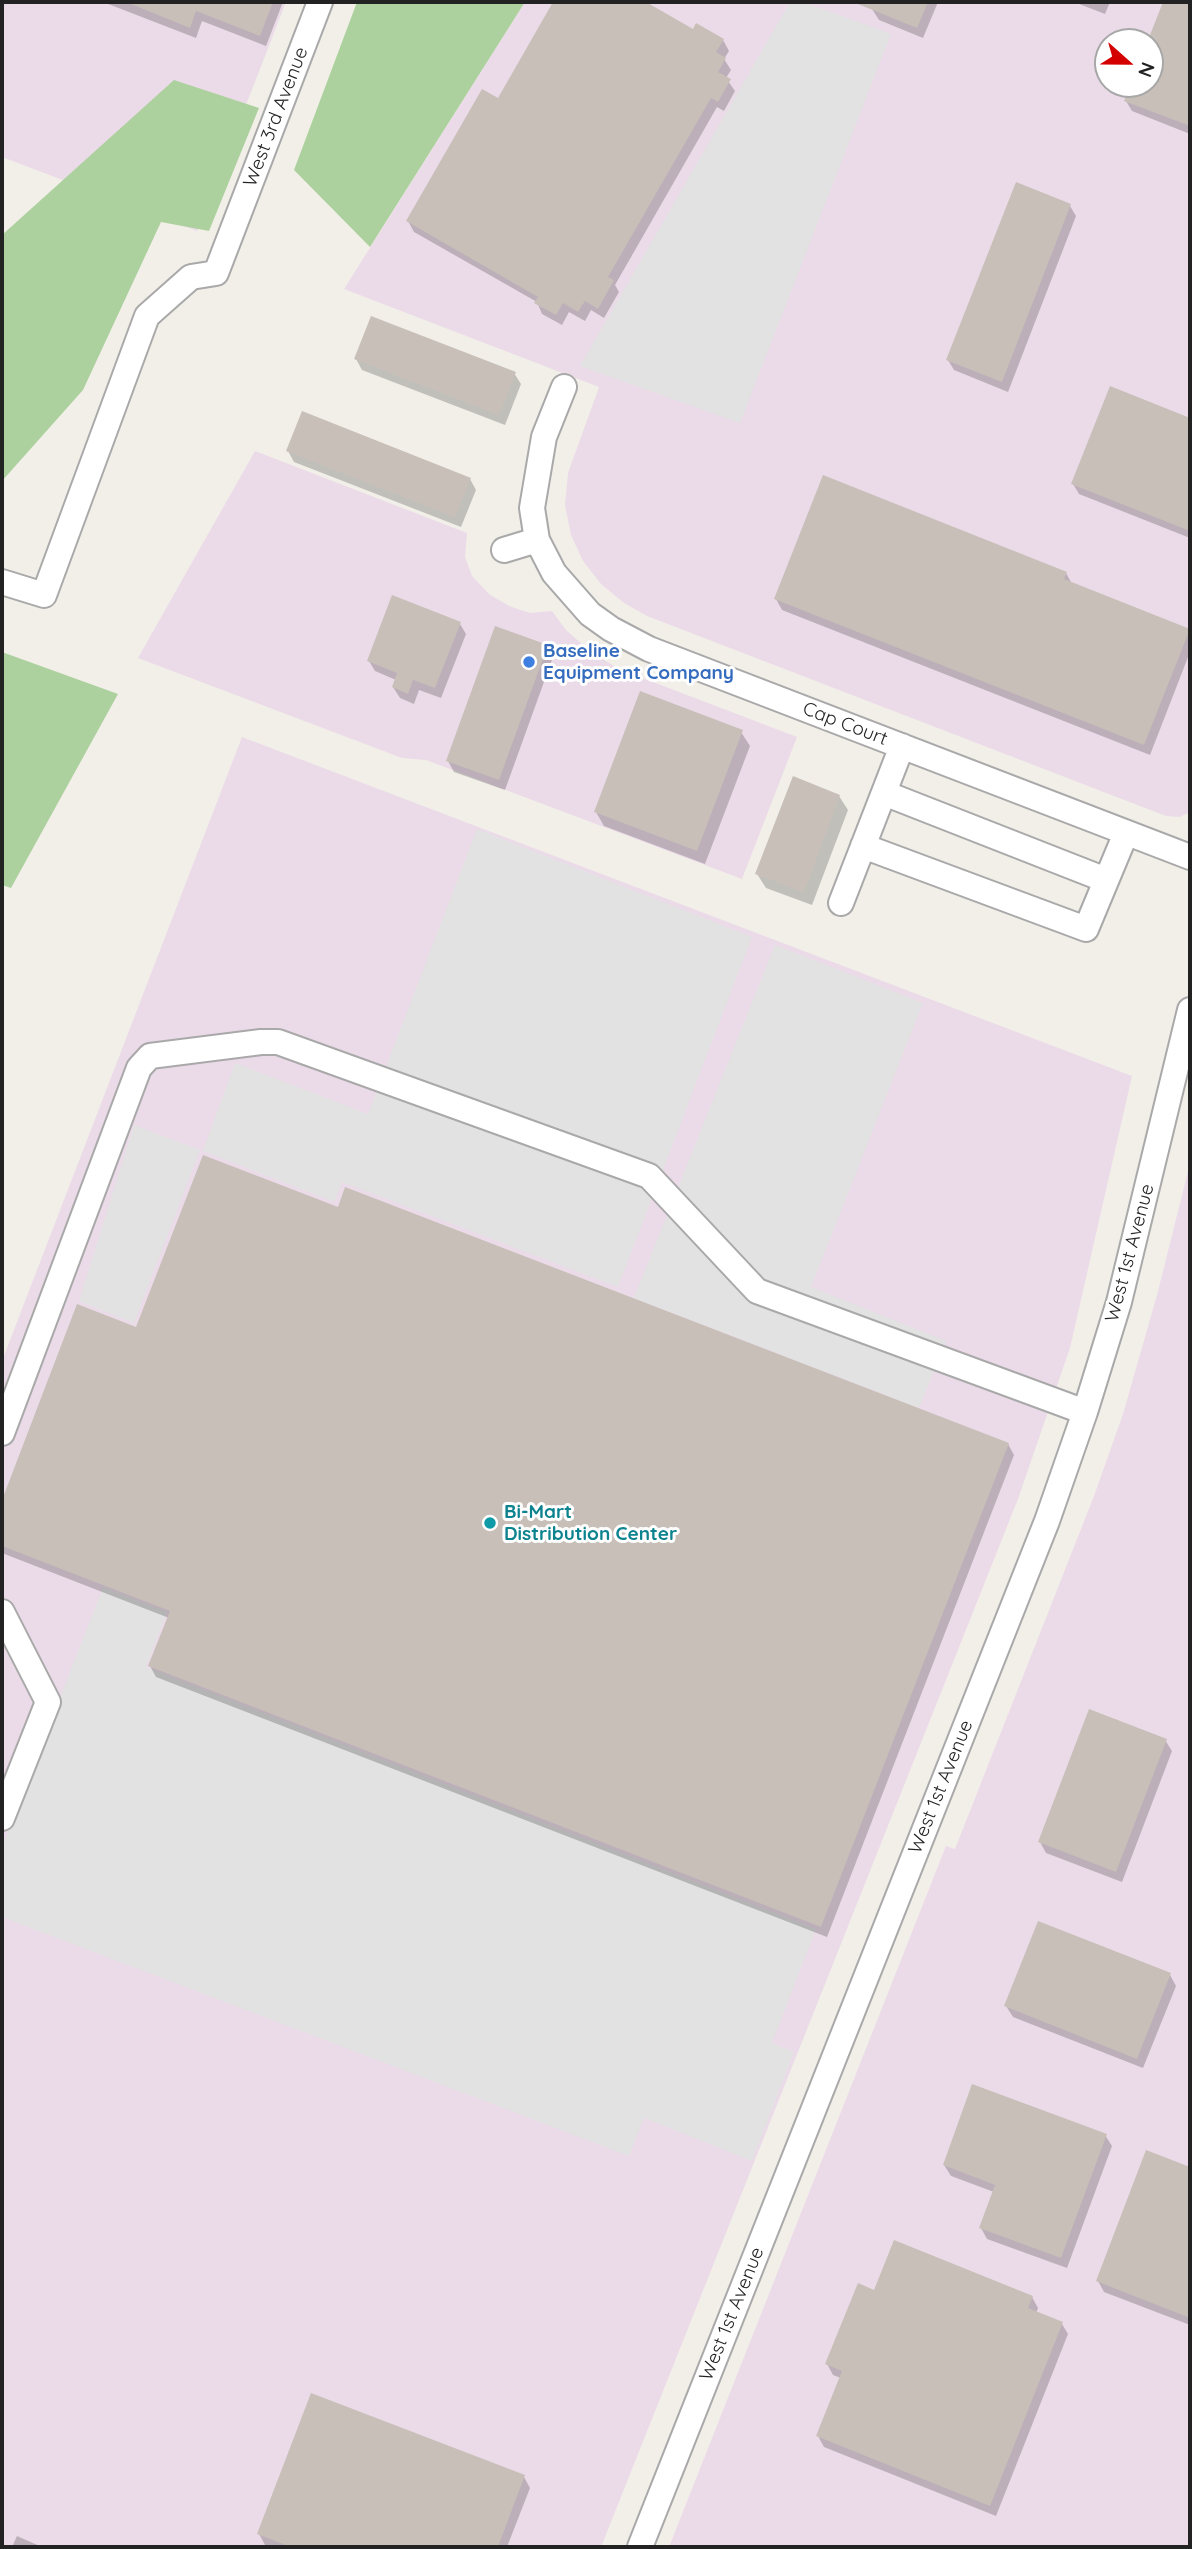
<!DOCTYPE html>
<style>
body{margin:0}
#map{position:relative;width:1192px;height:2549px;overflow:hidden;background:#f2efe9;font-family:Quicksand,sans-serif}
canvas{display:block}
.frame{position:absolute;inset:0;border:4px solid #222;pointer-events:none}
.north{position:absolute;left:1094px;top:28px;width:70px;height:70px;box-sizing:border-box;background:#fff;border:2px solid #a7a7a7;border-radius:50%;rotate:111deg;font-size:19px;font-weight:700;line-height:28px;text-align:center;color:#222}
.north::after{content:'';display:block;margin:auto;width:24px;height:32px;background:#d40000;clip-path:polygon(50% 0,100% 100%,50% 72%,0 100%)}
</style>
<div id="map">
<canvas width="1192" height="2549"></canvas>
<div class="frame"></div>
<div class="north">N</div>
</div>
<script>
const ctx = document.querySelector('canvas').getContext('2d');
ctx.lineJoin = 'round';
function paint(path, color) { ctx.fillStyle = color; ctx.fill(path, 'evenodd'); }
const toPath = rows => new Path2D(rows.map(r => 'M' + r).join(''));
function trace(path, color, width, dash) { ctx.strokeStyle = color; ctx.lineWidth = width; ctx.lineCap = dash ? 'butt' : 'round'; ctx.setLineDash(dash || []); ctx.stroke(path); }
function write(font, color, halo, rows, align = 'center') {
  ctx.font = font + ' Quicksand,sans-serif'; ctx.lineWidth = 6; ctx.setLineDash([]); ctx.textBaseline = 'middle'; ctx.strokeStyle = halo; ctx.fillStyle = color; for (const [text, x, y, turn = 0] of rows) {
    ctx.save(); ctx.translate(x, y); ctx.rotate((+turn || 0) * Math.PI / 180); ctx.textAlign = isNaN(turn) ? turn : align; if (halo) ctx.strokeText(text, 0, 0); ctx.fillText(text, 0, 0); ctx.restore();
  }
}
paint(toPath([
 [2,2,286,2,197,231,2,157],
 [525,2,1190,2,1190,812,1180,817,1166,816,647,616,624,603,601,584,583,561,571,535,565,505,568,473,599,387,344,289],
 [1108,42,1150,42,1150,84,1108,84],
 [255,451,467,533,465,557,472,576,489,594,509,606,530,613,552,611,566,630,591,652,619,669,797,737,742,879,426,760,402,758,138,658],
 [242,737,1132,1076,1070,1348,1018,1499,601,2547,2,2547,2,1361],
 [1190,1163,1190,2547,669,2547,946,1846,955,1849,1094,1496,1123,1414,1157,1295]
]), '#ebdbe8');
paint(toPath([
 [357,2,525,2,370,247,294,170],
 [174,80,259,108,209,231,161,222,83,390,2,481,2,235],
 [2,652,118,694,11,888,2,885]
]), '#add19e');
paint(toPath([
 [790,2,803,2,891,34,740,423,580,366],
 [477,829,752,937,618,1287,342,1182,334,1202,203,1151,235,1063,368,1114],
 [775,945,923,1003,811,1287,946,1341,919,1408,634,1298],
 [134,1125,200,1150,134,1323,79,1301],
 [103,1587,167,1612,146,1667,816,1929,772,2043,794,2052,752,2161,644,2118,629,2156,2,1917,2,1848]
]), '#e2e2e2');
paint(toPath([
 [103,2,283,2,266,46,202,21,196,38],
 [555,2,643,2,694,31,723,40,729,51,724,59,731,70,726,78,735,91,724,111,717,107,615,285,619,292,604,318,591,310,585,321,569,312,562,325,542,314,537,302,414,232,408,221,498,101],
 [875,2,938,2,923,38,879,20,872,9],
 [1074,2,1110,2,1105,14],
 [1165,2,1190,2,1190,134,1132,111,1126,101,1133,84,1150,84,1149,42],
 [1070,206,1076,216,1008,392,954,370,948,360],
 [356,359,514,373,521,384,505,425,362,370],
 [1111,389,1190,420,1190,538,1079,494,1073,484],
 [288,451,470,479,476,490,461,527,294,462],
 [1066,573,1072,584,1189,630,1190,633,1190,652,1150,755,782,610,776,599],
 [460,624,466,634,441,698,419,690,414,704,400,698,393,687,396,680,375,671,369,661],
 [546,647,553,657,505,790,454,772,448,761],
 [741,732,750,746,705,864,604,826,596,812],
 [839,796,848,810,812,905,766,888,757,874],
 [339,1209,1008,1444,1014,1455,827,1937,156,1677,150,1666,169,1618,2,1553,2,1505,78,1307,137,1330],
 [1165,1740,1172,1751,1122,1882,1046,1853,1040,1842],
 [1170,1975,1176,1986,1143,2068,1013,2017,1006,2006],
 [1105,2135,1112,2146,1067,2268,987,2239,981,2228,994,2192,951,2176,944,2165],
 [1147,2153,1190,2169,1190,2325,1104,2292,1098,2281],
 [875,2292,1032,2297,1038,2308,1036,2313,1062,2324,1068,2334,996,2516,824,2447,818,2436,841,2378,833,2375,827,2364],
 [524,2477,530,2488,507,2547,272,2547,265,2545,259,2534],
 [17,2536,42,2547,12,2547]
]), '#0003');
paint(toPath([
 [126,2,273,2,260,36,196,11,190,28],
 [553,2,646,2,693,29,696,23,724,39,716,52,726,58,718,72,731,79,718,102,711,98,608,277,614,280,598,309,585,301,578,312,563,303,556,315,534,303,538,297,406,221,482,89,498,98],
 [853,2,928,2,917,28],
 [1163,2,1190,2,1190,126,1124,101,1131,84,1150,84,1150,35],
 [1016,182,1071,204,1002,382,946,360],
 [371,316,516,372,499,415,354,359],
 [1110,386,1190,418,1190,531,1071,484],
 [302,411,471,478,455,517,286,451],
 [823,475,1067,572,1064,579,1190,629,1144,745,774,599],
 [392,595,461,622,435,688,413,680,408,694,392,687,397,673,367,661],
 [495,626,548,645,499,780,446,761],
 [640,691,743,730,697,851,594,812],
 [793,776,840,795,804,892,755,874],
 [203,1155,338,1207,345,1187,1009,1443,821,1927,148,1666,170,1611,2,1546,2,1500,77,1304,136,1327],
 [1089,1709,1167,1739,1116,1872,1038,1842],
 [1038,1921,1171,1973,1137,2059,1004,2006],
 [972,2084,1107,2134,1061,2258,979,2228,995,2185,943,2165],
 [1146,2150,1190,2167,1190,2318,1096,2281],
 [894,2240,1033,2296,1028,2308,1063,2322,990,2506,816,2436,842,2371,825,2364,858,2283,874,2290],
 [311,2393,525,2475,498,2547,291,2547,257,2534]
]), '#c7bfb8');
const minor = toPath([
 [564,387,544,437,532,508,537,540,554,573,590,614,611,629,649,649,1190,857],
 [504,550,537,540],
 [2,582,44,595,147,316,191,277,216,273,320,2],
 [884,793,1106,880],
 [863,846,1086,929,1126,833],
 [841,903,902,746],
 [2,1433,139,1068,150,1056,261,1042,278,1042,649,1176,757,1291,1085,1412],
 [2,1612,48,1702,2,1818],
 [640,2547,1047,1521,1085,1412,1119,1302,1190,1010]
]);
trace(minor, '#a9a9a9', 28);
trace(minor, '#fff', 24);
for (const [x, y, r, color] of [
 [529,662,7,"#3f7fe0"],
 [490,1523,7,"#0f9aa8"]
]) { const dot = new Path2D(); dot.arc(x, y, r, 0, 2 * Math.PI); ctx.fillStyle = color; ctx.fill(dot); trace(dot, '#fff', 2.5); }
write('19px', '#222', '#fff', [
 ["West 3rd Avenue",276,117,-69],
 ["Cap Court",845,724,21],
 ["West 1st Avenue",1130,1253,-75],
 ["West 1st Avenue",941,1787,-68],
 ["West 1st Avenue",732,2314,-68]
]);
write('bold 19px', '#366cbe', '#fff', [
 ["Baseline",543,651],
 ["Equipment Company",543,673]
], 'left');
write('bold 19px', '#0d838f', '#fff', [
 ["Bi-Mart",504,1512],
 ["Distribution Center",504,1534]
], 'left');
</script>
